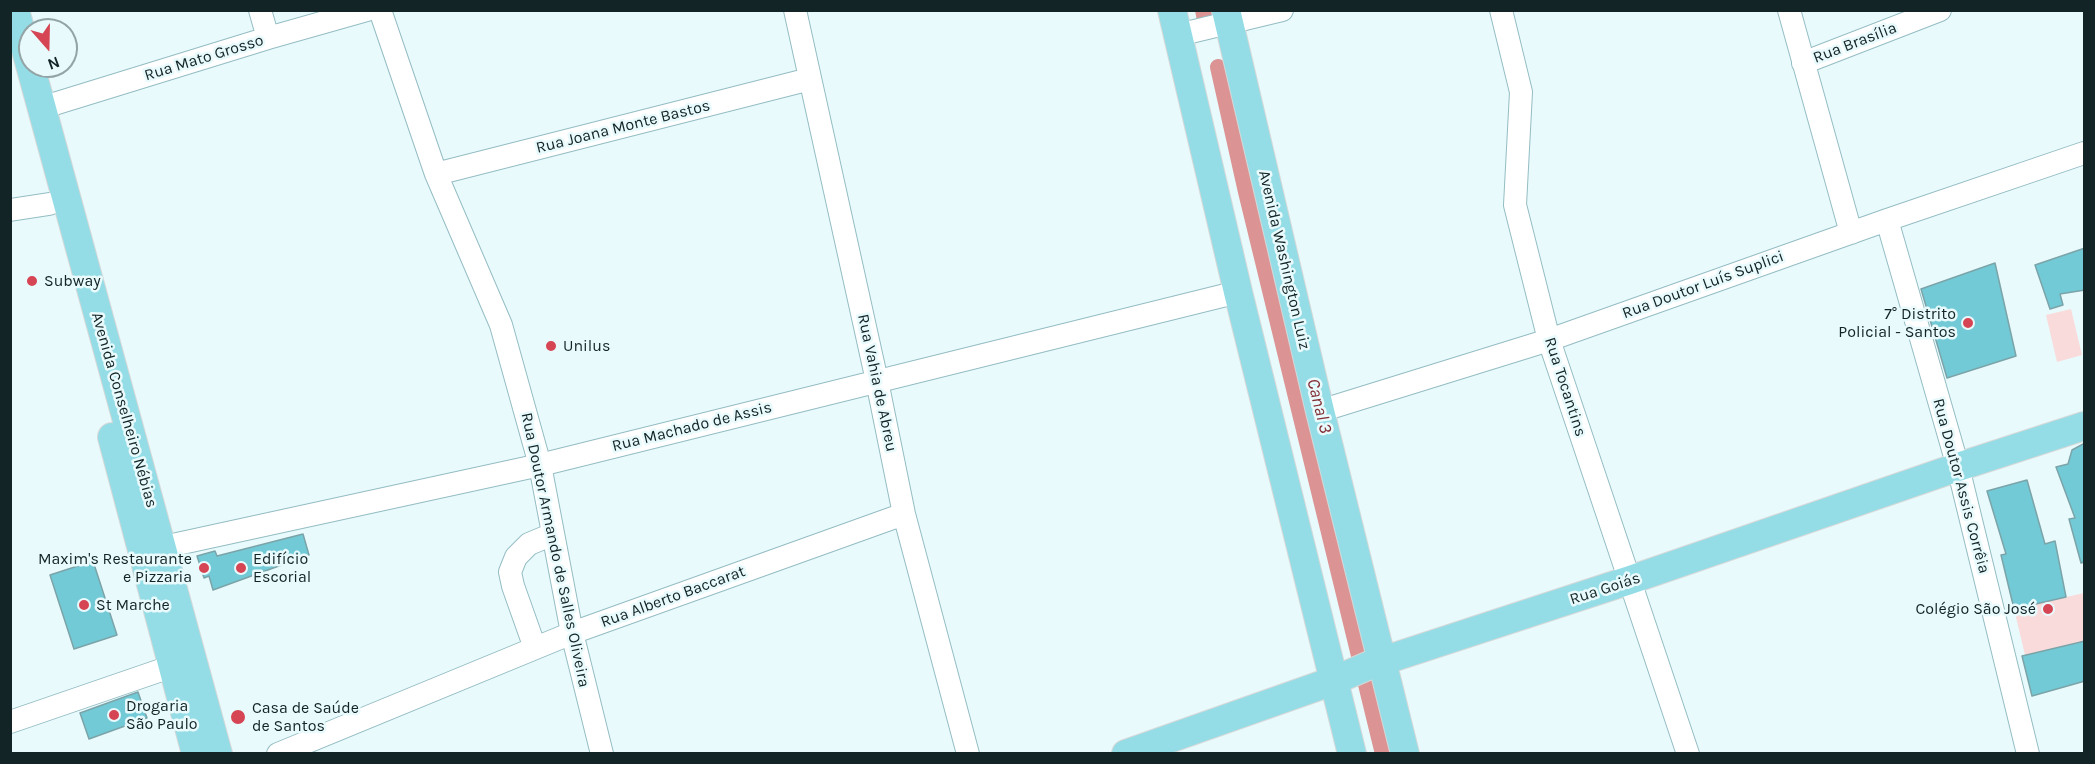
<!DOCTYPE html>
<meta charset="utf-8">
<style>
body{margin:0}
#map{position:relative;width:2095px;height:764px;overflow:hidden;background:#e9fafc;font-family:Karla,sans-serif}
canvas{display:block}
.frame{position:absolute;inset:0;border:12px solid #132426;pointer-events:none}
.north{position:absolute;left:18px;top:18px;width:60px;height:60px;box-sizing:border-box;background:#e9fafc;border:2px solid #93a4a6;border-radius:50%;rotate:160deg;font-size:16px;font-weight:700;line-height:24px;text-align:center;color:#132426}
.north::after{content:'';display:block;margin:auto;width:21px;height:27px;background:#d64553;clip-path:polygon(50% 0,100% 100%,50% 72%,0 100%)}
</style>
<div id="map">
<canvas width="2095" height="764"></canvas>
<div class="frame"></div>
<div class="north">N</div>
</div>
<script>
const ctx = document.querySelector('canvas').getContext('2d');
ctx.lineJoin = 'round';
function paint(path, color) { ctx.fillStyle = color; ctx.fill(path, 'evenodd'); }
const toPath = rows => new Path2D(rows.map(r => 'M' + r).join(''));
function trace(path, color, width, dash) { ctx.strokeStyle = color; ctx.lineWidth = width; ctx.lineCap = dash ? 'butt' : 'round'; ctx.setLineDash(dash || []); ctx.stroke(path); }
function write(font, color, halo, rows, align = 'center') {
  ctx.font = font + ' Karla,sans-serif'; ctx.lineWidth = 5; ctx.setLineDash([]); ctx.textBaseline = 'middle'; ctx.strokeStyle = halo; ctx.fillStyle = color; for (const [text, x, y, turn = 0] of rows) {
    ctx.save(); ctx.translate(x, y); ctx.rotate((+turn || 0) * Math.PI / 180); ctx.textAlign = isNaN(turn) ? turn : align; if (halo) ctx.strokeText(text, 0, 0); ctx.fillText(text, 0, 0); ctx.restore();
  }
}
paint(toPath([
 [2071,309,2082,355,2057,362,2046,315],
 [2084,593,2084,641,2025,655,2014,609]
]), '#fadbdb');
trace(toPath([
 [1203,10,1205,20],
 [1218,67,1246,192,1383,754]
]), '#db9394', 16);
const building = toPath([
 [2085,248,2085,290,2060,294,2063,305,2050,309,2035,265,2085,248],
 [1995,263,2016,356,1947,378,1921,289,1995,263],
 [2085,443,2085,562,2081,563,2069,519,2075,518,2056,467,2068,464,2072,450,2085,443],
 [2027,480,2045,544,2055,541,2066,597,2014,609,2001,555,2006,554,1987,491,2027,480],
 [303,534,309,555,213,590,209,576,204,578,197,556,215,551,217,556,303,534],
 [93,561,117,635,74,649,50,575,93,561],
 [2085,641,2085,681,2032,696,2022,656,2085,641],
 [138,692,147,718,89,739,80,713,138,692]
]);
paint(building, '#72cad7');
trace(building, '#7ba4a9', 1.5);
const minor = toPath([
 [260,10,268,38],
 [380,10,436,174,501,325,540,465,572,633,602,754],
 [795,10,877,381,904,514,968,754],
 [1501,10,1521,92,1515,205,1549,340,1688,754],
 [1789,10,1851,233],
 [1178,35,1282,10],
 [1803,63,1940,10],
 [41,108,268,38,367,10],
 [436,174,810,79],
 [10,210,49,204],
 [1887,220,1958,467,2028,754],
 [1320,411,1549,340,1887,220,2084,153],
 [145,551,540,465,1238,292],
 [535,648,513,586,510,572,516,557,529,544,553,534],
 [10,722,173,666],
 [278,754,572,633,904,514]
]);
const major = toPath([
 [15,10,218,754],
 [1172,10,1238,292,1352,754],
 [1226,10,1320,411,1405,754],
 [112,437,196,754],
 [1126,754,1333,681,1370,665,1630,580,1958,467,2084,426]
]);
trace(minor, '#94bdc3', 24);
trace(major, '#d5d8d8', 30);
trace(minor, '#fff', 22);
trace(major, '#95dde6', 28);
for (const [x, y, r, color] of [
 [32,281,6,"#d64553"],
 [1968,323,6,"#d64553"],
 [551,346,6,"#d64553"],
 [204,568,6,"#d64553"],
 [241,568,6,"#d64553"],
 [84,605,6,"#d64553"],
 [2048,609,6,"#d64553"],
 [114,715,6,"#d64553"],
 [238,717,8,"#d64553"]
]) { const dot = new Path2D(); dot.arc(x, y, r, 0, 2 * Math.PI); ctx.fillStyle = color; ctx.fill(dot); trace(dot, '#e9fafc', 2); }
write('16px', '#132426', '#e9fafc', [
 ["Rua Brasília",1855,43,-21],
 ["Rua Mato Grosso",204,58,-17],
 ["Rua Joana Monte Bastos",623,127,-14],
 ["Avenida Washington Luiz",1284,260,77],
 ["Rua Doutor Luís Suplici",1703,285,-20],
 ["Rua Vahia de Abreu",877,383,78],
 ["Rua Tocantins",1565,387,72],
 ["Avenida Conselheiro Nébias",124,410,74],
 ["Rua Machado de Assis",692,427,-14],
 ["Rua Doutor Assis Corrêia",1961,486,75],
 ["Rua Doutor Armando de Salles Oliveira",555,550,78],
 ["Rua Goiás",1605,589,-18],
 ["Rua Alberto Baccarat",673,597,-20]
]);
write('16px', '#132426', '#e9fafc', [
 ["Subway",44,281],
 ["7° Distrito",1956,314,"right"],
 ["Policial - Santos",1956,332,"right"],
 ["Unilus",563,346],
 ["Maxim's Restaurante",192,559,"right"],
 ["e Pizzaria",192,577,"right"],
 ["Edifício",253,559],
 ["Escorial",253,577],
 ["St Marche",96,605],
 ["Colégio São José",2036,609,"right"],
 ["Drogaria",126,706],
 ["São Paulo",126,724],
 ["Casa de Saúde",252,708],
 ["de Santos",252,726]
], 'left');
write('italic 18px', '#822e34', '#e9fafc', [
 ["Canal 3",1319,406,76]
]);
</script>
